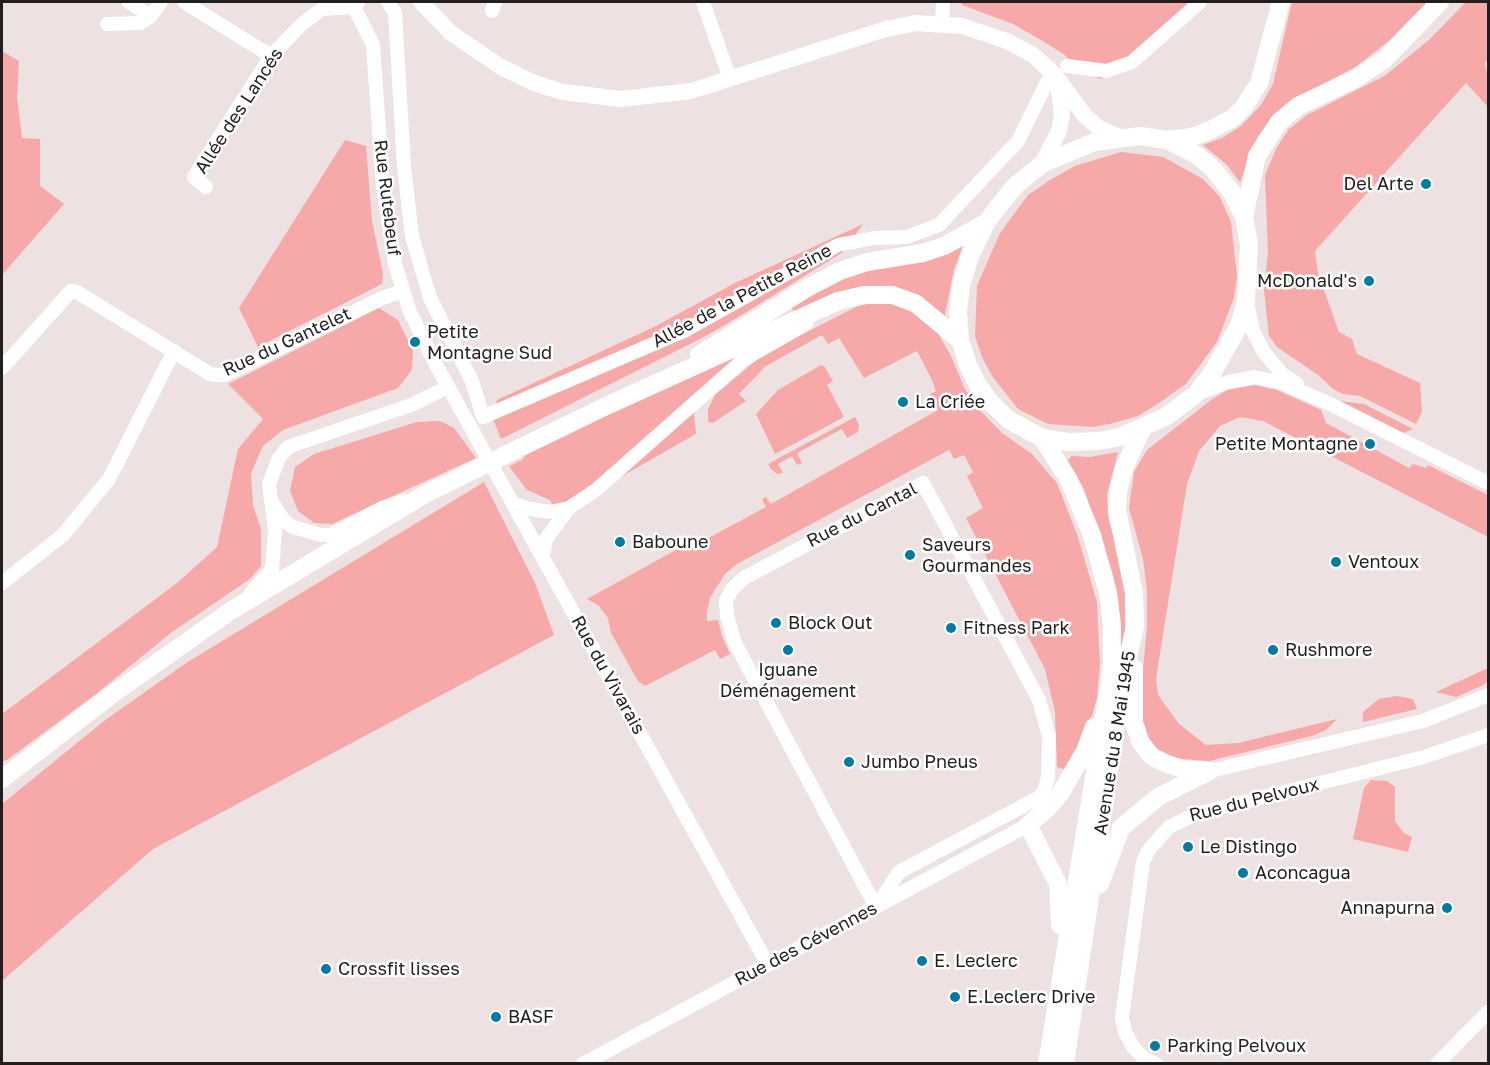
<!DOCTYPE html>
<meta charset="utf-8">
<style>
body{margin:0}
#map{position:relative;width:1490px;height:1065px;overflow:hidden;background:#ede1e1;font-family:"Golos Text",sans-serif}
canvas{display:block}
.frame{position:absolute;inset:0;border:3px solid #221e1e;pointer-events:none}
</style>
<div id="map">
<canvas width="1490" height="1065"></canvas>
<div class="frame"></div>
</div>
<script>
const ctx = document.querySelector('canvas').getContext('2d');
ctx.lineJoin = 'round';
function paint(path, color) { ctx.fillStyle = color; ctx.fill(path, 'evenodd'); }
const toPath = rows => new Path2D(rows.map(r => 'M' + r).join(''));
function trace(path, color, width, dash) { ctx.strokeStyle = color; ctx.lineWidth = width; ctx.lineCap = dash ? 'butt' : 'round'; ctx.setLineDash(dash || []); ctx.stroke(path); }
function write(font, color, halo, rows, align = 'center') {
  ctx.font = font + ' "Golos Text",sans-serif'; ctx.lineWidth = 5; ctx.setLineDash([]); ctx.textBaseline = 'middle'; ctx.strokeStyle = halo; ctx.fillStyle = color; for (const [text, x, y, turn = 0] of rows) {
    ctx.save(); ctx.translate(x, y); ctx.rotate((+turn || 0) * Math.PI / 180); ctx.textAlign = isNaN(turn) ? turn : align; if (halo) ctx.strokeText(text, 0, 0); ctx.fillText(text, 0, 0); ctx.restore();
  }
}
paint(toPath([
 [961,2,1207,2,1135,67,1100,79,1076,67,1065,55,1041,40,1013,24,962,5],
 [1292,2,1427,2,1390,40,1357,66,1296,99,1276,114,1258,136,1240,182,1227,165,1203,145,1224,137,1241,126,1261,105,1273,84],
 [1466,2,1488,2,1488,59,1485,63,1488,79,1488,107,1466,83,1315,251,1318,273,1339,332,1352,339,1357,354,1420,383,1422,412,1416,424,1360,396,1343,394,1333,389,1318,375,1277,347,1269,336,1264,290,1268,253,1265,175,1277,147,1289,129,1307,115,1386,75,1430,39],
 [2,51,19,61,17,97,22,138,40,139,40,186,64,204,2,275],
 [345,140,366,146,372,221,383,273,382,284,258,347,239,308],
 [1121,152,1163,157,1203,179,1220,197,1231,222,1237,276,1234,298,1217,342,1186,384,1159,403,1138,416,1114,423,1093,427,1048,424,1018,409,992,376,982,357,975,336,977,286,1000,233,1028,195,1050,180,1075,166],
 [863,224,843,252,745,313,704,337,501,439,493,419,497,400,656,326,735,283],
 [959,245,962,248,954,270,944,319,901,292,797,313,792,309,792,304,846,277],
 [884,301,909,309,934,326,950,354,965,389,976,406,1002,433,1032,454,1057,483,1078,537,1097,602,1100,665,1097,698,1090,722,1067,770,1057,767,1055,712,1045,669,966,518,983,508,967,476,973,472,964,455,954,459,949,450,737,564,725,574,710,598,707,612,707,621,718,620,722,636,730,654,720,659,715,650,645,686,638,681,611,633,608,618,599,606,587,599,665,556,683,546,686,550,766,507,762,499,766,497,771,504,938,410,930,394,936,391,932,380,917,351,864,378,839,338,828,344,822,335,766,366,739,394,746,401,713,423,708,422,708,409,715,395,765,353,858,306],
 [379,308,398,320,413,351,412,370,398,388,283,430,263,446,251,473,253,505,261,529,261,566,250,579,172,632,96,694,7,760,2,761,2,714,177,583,217,547,238,449,263,419,228,384],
 [739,352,742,356,586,490,564,504,553,506,550,500,527,490,509,466,522,460,525,455],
 [821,365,825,367,833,381,827,385,844,417,775,454,756,414,778,390],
 [1255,385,1277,390,1321,410,1326,423,1409,468,1413,464,1426,468,1428,465,1488,495,1488,537,1263,421,1240,417,1220,426,1199,451,1187,484,1156,679,1158,695,1179,724,1206,745,1238,743,1337,719,1326,730,1312,736,1209,761,1169,758,1155,749,1147,739,1142,722,1140,701,1147,627,1147,590,1143,559,1129,508,1134,472,1147,450,1211,400,1227,390],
 [1340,401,1364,404,1413,429,1403,433],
 [694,411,696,434,617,479],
 [855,417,859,425,858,432,847,438,842,429,797,453,802,463,797,465,792,456,778,464,783,473,777,474,771,469,768,464],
 [440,421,454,428,476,458,332,524,314,523,298,511,290,491,295,467,314,454,417,422],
 [1118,452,1107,495,1108,517,1123,571,1125,592,1125,634,1121,652,1118,597,1112,571,1084,489,1068,461,1071,456,1090,457],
 [484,482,535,583,554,635,153,849,2,981,2,804,104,721,186,663],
 [1488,668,1488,682,1481,686,1456,697,1436,692],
 [1397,696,1413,699,1417,709,1363,722,1363,712,1379,699],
 [1371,780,1387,781,1395,787,1395,821,1404,833,1412,837,1408,852,1353,839,1364,788]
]), '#f6a9a8');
trace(toPath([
 [129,2,151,16],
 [184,2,271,56],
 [358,2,355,7,357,13,373,45,383,186,395,264,410,312,435,363,767,963],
 [388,2,395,13,396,29,404,167,412,236,430,298,472,381,483,417,686,330,838,245,874,238,906,237,939,225,1018,141,1047,82],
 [703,2,730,79],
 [492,11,495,2],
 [942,23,943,2],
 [107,24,140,23,151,16,161,2],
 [1067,66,1107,71,1132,62,1200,2],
 [206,187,194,177,271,56,302,24,322,9,355,7],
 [1247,301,1253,331,1263,351,1283,375,1297,384],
 [2,368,71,291,77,292,210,374,217,375,225,375,382,298,403,291],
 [1196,394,1228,382,1255,377,1282,383,1330,404,1488,483],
 [923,483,1039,700,1049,736,1048,778,1044,791,1038,798,899,872,876,907,735,643,727,616,726,601,732,589,744,578,923,483],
 [513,503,530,509,550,512,569,508],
 [275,506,284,521,293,527,321,535,330,535,382,508,404,501],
 [543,557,546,539,569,508,596,490,743,360,806,324],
 [2,583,63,535,109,479,174,351],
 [251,593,272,569,275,531,269,484,279,458,288,447,411,405,448,387],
 [1210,771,1423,721,1488,695],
 [583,1064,1028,825],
 [1156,1064,1144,1058,1133,1047,1125,1032,1122,1018,1143,862,1148,851,1169,827,1196,814,1424,757,1488,735],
 [1437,1064,1488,1012]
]), '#fff', 14);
trace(toPath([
 [421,2,451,33,501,67,534,83,563,92,621,99,691,91,886,29,916,23,962,26,1007,41,1033,55,1055,75,1085,116,1099,128,1120,137],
 [1042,164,1059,131,1062,114,1058,84]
]), '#fff', 16);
trace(toPath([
 [1140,136,1167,140,1197,155,1214,170,1231,191,1244,217,1249,244,1246,301,1239,326,1212,373,1196,394,1167,416,1120,437,1099,441,1068,442,1042,438,1009,420,990,402,978,385,968,365,960,340,958,312,961,286,970,256,986,223,997,208,1016,185,1042,164,1094,142,1140,136],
 [1167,140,1192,137,1208,131,1233,118,1244,107,1259,83,1281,2],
 [1244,217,1257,156,1279,122,1298,106,1355,79,1384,60,1440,2],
 [699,355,807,288,840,271,867,262,923,253,944,246,986,223],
 [1042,438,1069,480,1092,535,1108,593,1112,625,1112,664,1109,686,1047,1064],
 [1134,668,1134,722,1140,741,1151,756,1167,764,1183,769,1208,771],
 [2,779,107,698,229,612,427,493,604,407,838,301,864,295,892,295,915,303,960,340],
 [1100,884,1121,828,1158,797,1210,771],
 [1060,925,1058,884,1028,825,1048,808,1060,794,1085,751,1094,727],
 [1065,1064,1121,690,1135,626,1134,593,1117,510,1118,491,1124,468,1143,427]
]), '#fff', 18);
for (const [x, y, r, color] of [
 [1426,184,6,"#027ba3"],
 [1369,281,6,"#027ba3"],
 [415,342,6,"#027ba3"],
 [903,402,6,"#027ba3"],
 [1370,444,6,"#027ba3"],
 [620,542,6,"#027ba3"],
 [910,555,6,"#027ba3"],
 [1336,562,6,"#027ba3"],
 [776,623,6,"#027ba3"],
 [951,628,6,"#027ba3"],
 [788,650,6,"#027ba3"],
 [1273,650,6,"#027ba3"],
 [849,762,6,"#027ba3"],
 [1188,847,6,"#027ba3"],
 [1243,873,6,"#027ba3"],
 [1447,908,6,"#027ba3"],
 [922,961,6,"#027ba3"],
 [326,969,6,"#027ba3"],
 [955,997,6,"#027ba3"],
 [496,1017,6,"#027ba3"],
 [1155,1046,6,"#027ba3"]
]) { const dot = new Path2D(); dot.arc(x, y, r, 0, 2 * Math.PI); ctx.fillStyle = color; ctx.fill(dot); trace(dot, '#fff', 2); }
write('18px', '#221e1e', '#fff', [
 ["Allée des Lancés",239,111,-57],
 ["Rue Rutebeuf",387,198,83],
 ["Allée de la Petite Reine",742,296,-28],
 ["Rue du Gantelet",287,342,-25],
 ["Rue du Cantal",862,515,-27],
 ["Rue du Vivarais",608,675,61],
 ["Avenue du 8 Mai 1945",1115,743,-81],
 ["Rue du Pelvoux",1254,800,-14],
 ["Rue des Cévennes",806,944,-28]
]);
write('18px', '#221e1e', '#fff', [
 ["Del Arte",1414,184,"right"],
 ["McDonald's",1357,281,"right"],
 ["Petite",427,332],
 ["Montagne Sud",427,353],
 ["La Criée",915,402],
 ["Petite Montagne",1358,444,"right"],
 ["Baboune",632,542],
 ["Saveurs",922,545],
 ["Gourmandes",922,566],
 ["Ventoux",1348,562],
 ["Block Out",788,623],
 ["Fitness Park",963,628],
 ["Rushmore",1285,650],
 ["Iguane",788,670,"center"],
 ["Déménagement",788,691,"center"],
 ["Jumbo Pneus",861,762],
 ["Le Distingo",1200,847],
 ["Aconcagua",1255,873],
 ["Annapurna",1435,908,"right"],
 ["E. Leclerc",934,961],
 ["Crossfit lisses",338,969],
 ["E.Leclerc Drive",967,997],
 ["BASF",508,1017],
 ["Parking Pelvoux",1167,1046]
], 'left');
</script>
